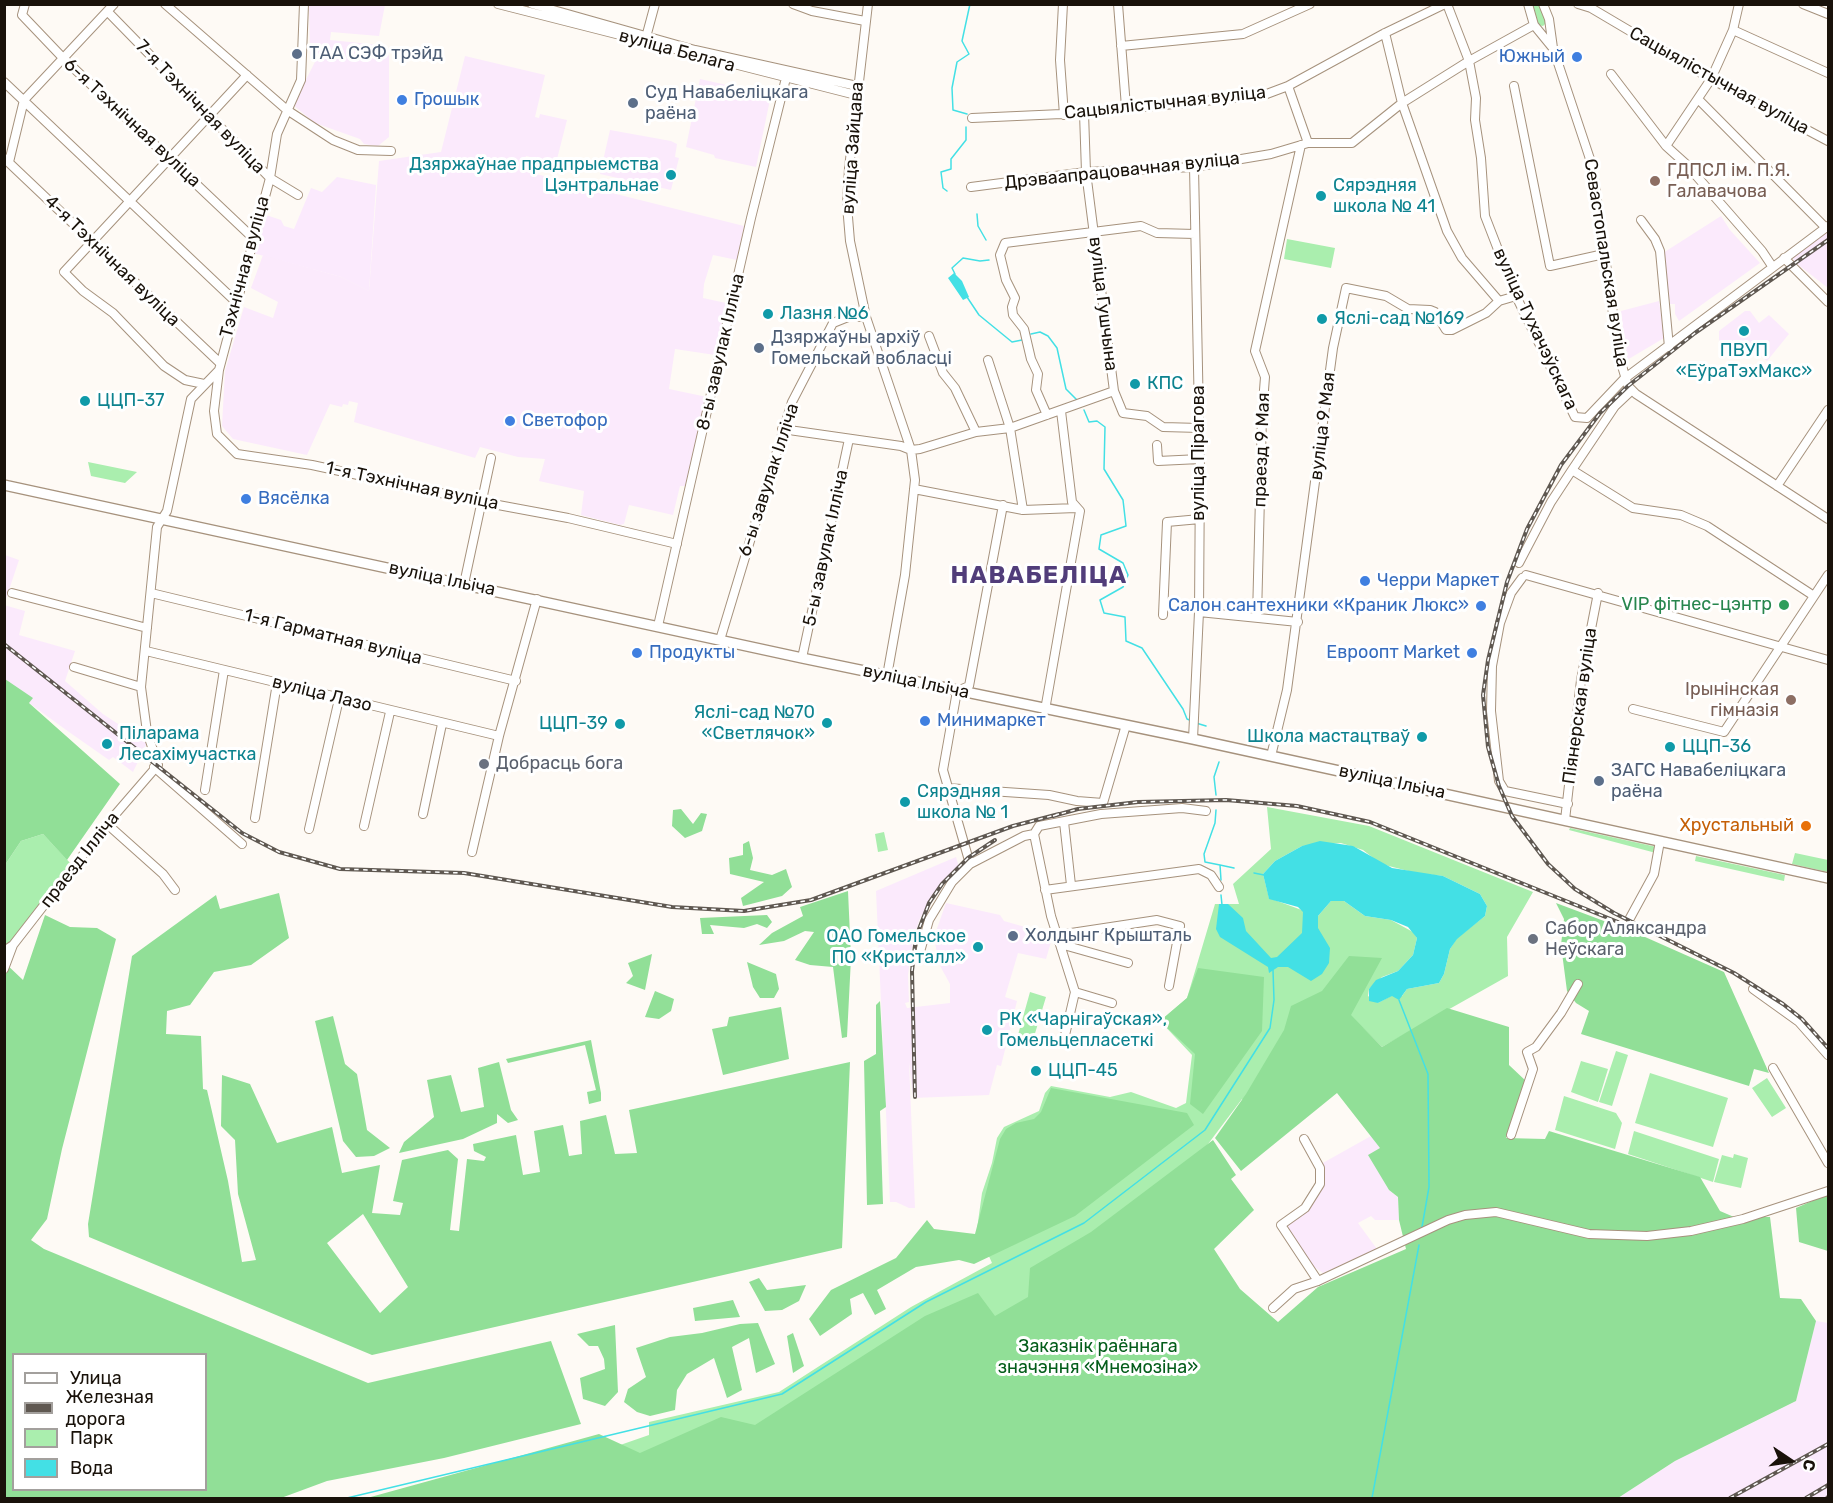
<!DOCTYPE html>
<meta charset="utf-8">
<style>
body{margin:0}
#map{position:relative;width:1833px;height:1503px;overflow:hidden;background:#fefaf5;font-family:Rubik,sans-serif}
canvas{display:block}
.frame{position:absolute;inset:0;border:6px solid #19120a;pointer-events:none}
.legend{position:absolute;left:12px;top:1353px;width:195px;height:138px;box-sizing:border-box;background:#fff;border:2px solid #a3a09d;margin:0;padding:8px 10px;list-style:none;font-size:18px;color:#19120a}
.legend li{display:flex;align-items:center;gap:12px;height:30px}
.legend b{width:30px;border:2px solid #a3a09d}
.north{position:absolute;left:1761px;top:1431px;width:60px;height:60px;-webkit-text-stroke:4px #fff;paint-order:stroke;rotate:103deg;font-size:16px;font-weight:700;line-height:24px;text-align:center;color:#19120a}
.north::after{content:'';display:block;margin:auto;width:21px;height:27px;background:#19120a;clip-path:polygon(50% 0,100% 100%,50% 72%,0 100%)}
</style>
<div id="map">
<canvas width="1833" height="1503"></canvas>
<div class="frame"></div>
<ul class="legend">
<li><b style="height:8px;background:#fff"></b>Улица</li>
<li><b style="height:8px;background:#5f5851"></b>Железная дорога</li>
<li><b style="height:16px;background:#aaeeae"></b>Парк</li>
<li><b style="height:16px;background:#43e0e5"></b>Вода</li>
</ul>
<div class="north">С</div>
</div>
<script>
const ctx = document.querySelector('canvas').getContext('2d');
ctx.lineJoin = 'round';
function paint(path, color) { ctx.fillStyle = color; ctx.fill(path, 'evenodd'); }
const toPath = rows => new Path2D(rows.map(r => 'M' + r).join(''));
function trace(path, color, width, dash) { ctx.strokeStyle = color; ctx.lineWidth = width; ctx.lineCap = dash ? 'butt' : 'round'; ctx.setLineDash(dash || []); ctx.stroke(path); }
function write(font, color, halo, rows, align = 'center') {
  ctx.font = font + ' Rubik,sans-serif'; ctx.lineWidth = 6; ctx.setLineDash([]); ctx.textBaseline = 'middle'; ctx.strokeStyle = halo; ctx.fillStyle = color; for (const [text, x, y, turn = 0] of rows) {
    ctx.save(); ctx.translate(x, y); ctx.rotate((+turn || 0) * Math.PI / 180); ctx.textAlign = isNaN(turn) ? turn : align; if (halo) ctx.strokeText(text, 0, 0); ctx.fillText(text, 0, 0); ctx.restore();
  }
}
paint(toPath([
 [337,177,376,185,369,291,341,277,253,253,263,214,281,220,284,226,294,229,311,188,322,192]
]), '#fbeafd');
paint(toPath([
 [309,5,385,5,379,36,331,32,330,40,380,45,380,56,389,55,389,137,378,146,364,144,360,139,315,123,293,105,316,60,310,55],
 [465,56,545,75,535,117,539,118,540,114,567,120,556,163,526,156,520,170,744,226,737,260,713,255,704,284,703,298,726,303,715,355,675,349,669,389,707,397,685,486,680,486,673,515,629,505,624,524,620,525,581,515,584,491,539,481,545,459,518,457,480,447,475,458,354,422,358,403,349,401,348,405,343,404,342,407,330,404,307,455,233,439,222,426,225,371,244,307,273,318,278,302,251,288,263,255,341,277,369,291,379,161,441,152],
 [700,79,771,95,756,167,715,158,714,155,686,147],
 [610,130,671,141,677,144,675,157,679,158,671,190,600,174],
 [1721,216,1730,230,1760,263,1679,321,1675,314,1675,304,1670,304,1663,253],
 [1828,232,1828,288,1796,263,1792,257],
 [1659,301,1664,338,1627,360,1621,311],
 [1745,311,1750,311,1759,323,1769,315,1789,334,1767,361,1749,347,1736,357,1719,340,1719,331],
 [5,555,19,560,5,602],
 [4,605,25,611,19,635,75,651,65,681,103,714,147,743,133,772,113,757,109,760,69,732,29,703,32,698,5,679],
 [956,857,959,867,947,879,920,918,913,939,908,975,909,1002,905,1003,907,1008,950,1003,950,984,939,964,934,937,946,903,1000,915,1004,921,1053,935,1046,959,1018,953,1005,997,1017,1001,1001,1066,997,1065,989,1095,913,1098,909,1062,915,1208,909,1208,896,1202,890,1202,876,891],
 [1371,1136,1381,1149,1369,1155,1389,1190,1398,1197,1399,1220,1375,1220,1371,1216,1358,1223,1377,1249,1323,1273,1310,1264,1291,1239,1291,1233,1285,1225,1310,1206,1325,1172,1321,1164],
 [1816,1321,1828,1323,1828,1498,1618,1498,1675,1461,1796,1401]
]), '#fbeafc');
paint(toPath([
 [1535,5,1539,5,1544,13,1546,23,1543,26,1538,25,1531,8],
 [1287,239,1335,248,1331,268,1284,259],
 [88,462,137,472,125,483,91,476],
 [1267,807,1369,826,1533,892,1507,937,1508,976,1382,1047,1363,1028,1281,1136,1242,1099,1205,1148,1162,1181,1222,1285,1277,1323,1566,1381,538,1498,600,1452,649,1435,649,1422,779,1392,911,1307,992,1263,977,1229,982,1193,992,1163,997,1138,1004,1127,1039,1111,1045,1093,1051,1086,1110,1097,1131,1092,1176,1108,1186,1103,1192,1055,1160,1021,1187,998,1215,904,1239,904,1233,884,1271,849],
 [1341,843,1363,850,1381,864,1416,873,1443,876,1480,894,1487,906,1485,916,1457,938,1450,949,1444,974,1439,983,1407,989,1402,996,1391,996,1378,1003,1368,996,1369,989,1382,977,1398,971,1413,955,1417,938,1413,932,1391,920,1365,916,1344,901,1331,901,1318,916,1269,898,1263,874,1275,861,1302,846],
 [1570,828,1657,847,1656,853,1569,830],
 [884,832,888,850,878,852,875,834],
 [43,834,72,865,5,948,5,865,21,841],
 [1795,853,1828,860,1828,872,1792,864],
 [1696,856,1785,875,1784,881,1695,861],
 [1030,992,1046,997,1033,1040,1018,1035],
 [1616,1051,1628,1055,1612,1106,1599,1102],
 [1581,1061,1608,1069,1598,1102,1571,1092],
 [1650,1073,1728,1098,1713,1147,1635,1123],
 [1767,1078,1786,1108,1772,1117,1752,1088],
 [1564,1096,1616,1113,1622,1123,1615,1149,1555,1130],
 [1634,1131,1719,1159,1713,1182,1628,1154],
 [1734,1154,1748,1158,1741,1188,1714,1182,1722,1155,1733,1158]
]), '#aaeeae');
paint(toPath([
 [5,679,33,698,29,703,120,784,67,860,43,834,21,841,5,865],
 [681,809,693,824,701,813,707,814,702,831,685,838,672,826,673,810],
 [749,841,753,858,750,870,772,875,786,869,792,887,782,896,743,906,741,898,764,882,730,874,729,858,743,855,743,844],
 [848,891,851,958,847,1037,842,1038,833,967,810,965,795,960,814,932,805,931,784,941,759,945,772,933,803,916,800,907],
 [279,893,289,938,251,965,214,972,190,1005,167,1011,166,1034,201,1036,203,1089,207,1090,228,1181,242,1262,256,1260,238,1194,235,1140,221,1126,222,1075,250,1084,277,1143,332,1127,342,1173,380,1165,372,1213,400,1215,403,1203,393,1201,402,1160,448,1150,458,1159,450,1230,459,1231,467,1159,484,1161,486,1157,474,1151,473,1144,516,1135,523,1175,540,1172,534,1131,563,1125,569,1156,582,1154,580,1121,606,1115,615,1154,637,1153,629,1110,850,1062,842,1248,372,1355,89,1237,88,1224,132,956,216,895,220,909],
 [363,1214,408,1287,380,1313,327,1243],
 [1556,903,1636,933,1724,972,1769,1073,1754,1069,1749,1086,1581,1034,1589,1011,1576,1003,1567,991,1561,945,1564,919],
 [45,915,70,927,97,928,116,939,62,1149,47,1219,31,1240,44,1249,368,1383,551,1341,581,1424,444,1458,327,1481,281,1498,5,1498,4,962,23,980],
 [14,1354,206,1354,206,1490,14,1490],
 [767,915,772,922,767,928,757,924,744,928,710,925,714,934,702,934,700,918],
 [652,954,645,990,626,983,633,976,628,963],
 [1349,956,1382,958,1351,1015,1382,1047,1447,1008,1509,1027,1509,1065,1527,1082,1506,1138,1545,1139,1549,1131,1700,1177,1720,1211,1734,1217,1770,1217,1780,1298,1801,1299,1816,1321,1796,1401,1675,1461,1618,1498,367,1498,599,1434,640,1453,721,1417,755,1425,925,1316,978,1293,995,1316,1028,1297,1030,1268,1091,1232,1213,1140,1236,1175,1231,1179,1254,1210,1214,1249,1240,1289,1278,1322,1318,1287,1406,1249,1399,1220,1398,1197,1389,1190,1368,1155,1380,1148,1337,1093,1241,1171,1215,1138,1246,1094,1284,1030,1291,1006,1322,991],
 [747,962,776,974,779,989,774,998,760,998,753,987],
 [1198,968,1264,977,1262,1031,1203,1114,1190,1104,1195,1054,1160,1021,1187,998],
 [655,991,674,999,671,1011,659,1019,645,1017],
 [880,1001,886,1107,880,1111,883,1204,867,1205,864,1061,876,1054,876,1005],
 [781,1007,789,1059,723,1075,712,1029,727,1026,729,1017],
 [333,1016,345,1064,357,1074,367,1130,390,1148,374,1156,356,1157,343,1141,315,1021],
 [591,1040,601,1093,601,1101,589,1104,587,1092,596,1090,585,1045,508,1063,506,1059],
 [499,1062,511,1110,518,1120,508,1123,497,1114,497,1123,463,1139,399,1153,404,1142,434,1117,427,1080,451,1075,461,1112,484,1107,478,1068],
 [1051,1088,1187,1113,1194,1125,1075,1216,974,1264,959,1260,916,1267,877,1290,886,1309,875,1315,863,1293,850,1299,852,1314,820,1336,809,1319,831,1290,896,1258,927,1220,934,1229,975,1234,1000,1139,1006,1129,1016,1123,1034,1119,1041,1112],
 [1828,1194,1828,1251,1799,1242,1796,1208],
 [759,1278,767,1290,806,1285,799,1301,782,1310,765,1311,749,1282],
 [733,1300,740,1317,695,1321,693,1308],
 [758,1323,775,1364,756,1373,749,1338,732,1347,742,1390,727,1398,714,1358,687,1374,677,1390,675,1410,650,1416,637,1412,624,1402,628,1389,646,1377,636,1348,670,1337,702,1333,740,1324],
 [615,1325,618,1392,605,1406,583,1399,580,1378,605,1369,604,1359,598,1346,589,1346,577,1334],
 [793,1333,804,1366,793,1373,787,1336]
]), '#91df97');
paint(toPath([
 [954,273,962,281,969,297,963,300,948,278],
 [1320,841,1353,846,1392,868,1443,876,1480,894,1487,906,1485,916,1457,939,1450,949,1444,974,1439,983,1407,989,1399,1000,1392,996,1378,1003,1369,1001,1369,989,1376,980,1398,971,1413,955,1417,938,1408,927,1391,920,1365,916,1344,901,1331,901,1318,916,1318,928,1330,948,1329,963,1322,974,1311,981,1288,967,1278,967,1269,973,1268,967,1220,937,1216,929,1219,904,1228,904,1243,918,1246,931,1271,958,1277,957,1302,933,1303,912,1298,907,1269,899,1263,874,1275,861,1302,846]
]), '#43e0e5');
trace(toPath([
 [967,114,953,110,952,88,957,62,969,54,962,41,970,4],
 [947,191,943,188,941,172,951,169,951,159,966,140,966,127],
 [977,214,978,226,986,240],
 [955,274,952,268,963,258,980,261,989,260],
 [967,297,979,315,1012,342,1022,340],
 [1031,334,1040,332,1048,336,1057,348,1066,389,1078,401],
 [1084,410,1089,422,1097,421,1105,427,1104,469,1123,500,1126,526,1101,535,1099,549,1123,563,1128,575,1123,587,1100,600,1104,613,1125,617,1126,641,1142,648,1183,709,1187,719,1192,721],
 [1196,723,1206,726],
 [1216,795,1214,777,1219,762],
 [1216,810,1215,823,1204,854,1205,862,1220,865,1221,880],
 [1220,865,1234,868],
 [1254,873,1264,875],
 [1221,895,1222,905],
 [1399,1000,1428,1074,1429,1187,1422,1227],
 [347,1498,782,1394,926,1302,1084,1223,1205,1130,1270,1028,1274,1000,1273,970],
 [1372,1498,1419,1245]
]), '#43e0e5', 1.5);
const minor = toPath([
 [25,4,22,15,63,58,252,237],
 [165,4,287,110,333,140,358,150,391,151],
 [498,4,856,95],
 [532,4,695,50,857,86],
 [793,4,812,11,865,21],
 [868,4,849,168,847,205,850,241,866,317,911,450,915,480,905,575,887,676],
 [1063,4,1060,60,1064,115],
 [1118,4,1126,107],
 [1447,4,1469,61,1476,98,1475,120,1481,158,1485,216,1516,296,1575,417,1587,418,1624,379,1828,226],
 [1528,4,1534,25,1552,47],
 [1543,4,1549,19,1553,48,1592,165,1619,356,1628,386,1636,394,1828,519],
 [1578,4,1591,8,1711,79,1828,141],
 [1803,4,1828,14],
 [108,12,270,178,298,195],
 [1733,30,1828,73],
 [1385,33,1402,103,1447,231,1462,258,1499,301],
 [645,41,655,4],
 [1121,46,1243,34,1310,4],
 [1611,74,1666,146,1686,164,1762,251,1772,266],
 [4,82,235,301],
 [1288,86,1308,143],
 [1514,86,1550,266,1604,254],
 [1699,100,1826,228],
 [1084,113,1086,172,1114,391,1123,413,1147,416,1163,427,1200,428],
 [972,118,1084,113,1264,95,1288,86,1385,33,1445,4],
 [1666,146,1711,79,1733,30,1739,4],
 [4,158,220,363],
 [9,162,24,100,114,4],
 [971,187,1086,172,1194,167,1271,154,1308,143,1352,143,1402,103,1469,61,1534,25],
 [1641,220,1655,239,1660,251,1669,347],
 [1784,258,1828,302],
 [929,336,943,373,955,388,976,432],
 [988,360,1010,428,1023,510],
 [219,370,214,411,217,434,237,454,312,465,482,502,568,518,677,544],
 [204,384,185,380,164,366,113,313,83,291,64,272,247,75],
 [1047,415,1036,390,1038,374,1031,359,1024,329,1013,315,1012,307,1015,298,1006,280,1000,255,1005,243,1141,226,1157,233,1195,234],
 [782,429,901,446,911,450,920,449,976,432,1010,428,1114,391],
 [1157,445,1158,461,1200,459],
 [1572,470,1633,508,1681,515,1707,526,1814,596],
 [1777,486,1828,410],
 [914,489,1023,510,1076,508],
 [1519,563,1551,502,1572,470,1615,406,1632,390],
 [1526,575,1828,660],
 [1522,578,1511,593,1500,623,1492,666,1491,711,1499,781,1505,791,1568,804],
 [464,584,491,458],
 [12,593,147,628],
 [151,593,516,681],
 [1199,612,1298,622],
 [1163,615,1167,522,1200,519],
 [1257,617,1262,416,1265,377,1255,351,1301,145],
 [658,626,751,218,786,78],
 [720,640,792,402,833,323,848,317,866,317],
 [146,651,499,736],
 [802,658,849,439],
 [74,667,141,687],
 [1633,709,1724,732,1828,575],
 [1045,710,1080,511,1072,502,1061,411],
 [1193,739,1199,612,1200,468,1194,167],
 [1271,756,1287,690,1333,348,1346,288,1386,296,1408,309,1430,310,1435,312,1446,330,1452,330,1486,313,1499,301,1516,296],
 [154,767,242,844],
 [947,788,1049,795,1077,801,1103,803,1126,725],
 [205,790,224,670],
 [423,814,442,724],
 [255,818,277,683],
 [1565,820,1581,680,1598,593],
 [1064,822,1071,885],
 [107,824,163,874,175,890],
 [364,826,390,712],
 [309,829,339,699],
 [1034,834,1051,916,1075,992,1063,1044],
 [472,852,499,736,537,599],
 [970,864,943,770,957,691,969,686,1003,505],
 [1045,890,1199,869,1211,875,1219,887],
 [1630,918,1654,874,1660,841],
 [1058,935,1157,920,1180,926,1169,986],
 [1060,944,1128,963],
 [4,951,13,945,107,824,158,765,147,732,141,687,157,527,167,511,191,399,219,370,270,178,277,134,301,80,304,4],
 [918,959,929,920,952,882,970,864,1024,836,1034,834,1039,826,1101,814,1182,808,1206,811],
 [4,969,13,945],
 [1753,989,1799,1022,1828,1055],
 [1075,992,1112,1003],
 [1773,1068,1828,1163],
 [1511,1135,1533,1069,1527,1052,1536,1047,1561,1013,1578,984],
 [1304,1139,1320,1168,1320,1184,1305,1208,1281,1225,1318,1281],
 [1273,1308,1294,1289,1318,1281,1448,1220,1465,1215,1496,1212,1589,1234,1647,1236,1691,1231,1743,1219,1828,1191]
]);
const major = toPath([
 [4,485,802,658,1193,739,1828,878]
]);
trace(minor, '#a6927d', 10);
trace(major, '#a6927d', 12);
trace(minor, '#fff', 8);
trace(major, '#fff', 9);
const rail = toPath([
 [1828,240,1695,333,1628,386,1600,413,1561,465,1527,529,1507,582,1488,660,1483,695,1488,747,1499,786,1512,816,1548,864,1575,889,1614,913,1734,973,1783,1004,1802,1019,1828,1048],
 [4,644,242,833,279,852,340,869,464,873,672,907,744,911,811,900,1013,826,1059,814],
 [1053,816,1078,809,1138,802,1226,800,1297,806,1370,822,1618,922],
 [915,1097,912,971,916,937,929,903,942,884,968,858,995,840],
 [1730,1498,1828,1444],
 [1806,1498,1828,1485],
 [1827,1498,1828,1497]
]);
trace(rail, '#5f5851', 4);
trace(rail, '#fff', 1.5, [4.5]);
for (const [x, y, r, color] of [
 [297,54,6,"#5c6f8a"],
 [1577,57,6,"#3f7fe0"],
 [402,100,6,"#3f7fe0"],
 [633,103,6,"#5c6f8a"],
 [671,175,6,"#0f9aa8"],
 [1655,181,6,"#8d6e63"],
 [1321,196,6,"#0f9aa8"],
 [768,314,6,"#0f9aa8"],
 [1322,319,6,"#0f9aa8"],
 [1744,331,6,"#0f9aa8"],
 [759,348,6,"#5c6f8a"],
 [1135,384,6,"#0f9aa8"],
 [85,401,6,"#0f9aa8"],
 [510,421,6,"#3f7fe0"],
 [246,499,6,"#3f7fe0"],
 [1365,581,6,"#3f7fe0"],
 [1784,605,6,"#2e9e5b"],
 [1481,606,6,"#3f7fe0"],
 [637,653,6,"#3f7fe0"],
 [1472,653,6,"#3f7fe0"],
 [1791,700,6,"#8d6e63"],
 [925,721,6,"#3f7fe0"],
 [827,723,6,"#0f9aa8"],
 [620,724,6,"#0f9aa8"],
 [1422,737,6,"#0f9aa8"],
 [107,744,6,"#0f9aa8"],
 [1670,747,6,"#0f9aa8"],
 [484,764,6,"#6b7280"],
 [1599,781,6,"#5c6f8a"],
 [905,802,6,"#0f9aa8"],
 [1806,826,6,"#e8710a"],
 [1013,936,6,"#5c6f8a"],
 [1533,939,6,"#6b7280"],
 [978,947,6,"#0f9aa8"],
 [987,1030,6,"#0f9aa8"],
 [1036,1071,6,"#0f9aa8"]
]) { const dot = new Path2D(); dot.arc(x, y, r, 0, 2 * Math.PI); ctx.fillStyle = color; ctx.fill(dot); trace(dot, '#fff', 2); }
write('18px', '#19120a', '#fff', [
 ["вуліца Белага",677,51,15],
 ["Сацыялістычная вуліца",1719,81,29],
 ["Сацыялістычная вуліца",1165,103,-6],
 ["7-я Тэхнічная вуліца",200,107,46],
 ["6-я Тэхнічная вуліца",132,123,43],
 ["вуліца Зайцава",853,148,-86],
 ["Дрэваапрацовачная вуліца",1122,171,-6],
 ["4-я Тэхнічная вуліца",112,261,44],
 ["Севастопальская вуліца",1606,263,81],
 ["Тэхнічная вуліца",245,267,-75],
 ["вуліца Гушчына",1103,304,83],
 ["вуліца Тухачэўскага",1535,329,65],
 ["8-ы завулак Ілліча",721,352,-77],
 ["вуліца 9 Мая",1323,426,-83],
 ["праезд 9 Мая",1262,450,-88],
 ["вуліца Пірагова",1199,453,-90],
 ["6-ы завулак Ілліча",769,480,-72],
 ["1-я Тэхнічная вуліца",412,486,12],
 ["5-ы завулак Ілліча",826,548,-78],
 ["вуліца Ільіча",442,579,12],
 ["1-я Гарматная вуліца",333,637,14],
 ["вуліца Ільіча",916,682,12],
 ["вуліца Лазо",322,694,14],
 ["Піянерская вуліца",1580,706,-82],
 ["вуліца Ільіча",1392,782,12],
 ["праезд Ілліча",80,860,-52]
]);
write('18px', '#4e5e75', '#fff', [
 ["ТАА СЭФ трэйд",309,54],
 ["Суд Навабеліцкага",645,93],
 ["раёна",645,114],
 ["Дзяржаўны архіў",771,338],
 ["Гомельскай вобласці",771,359],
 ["ЗАГС Навабеліцкага",1611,771],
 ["раёна",1611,792],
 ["Холдынг Крышталь",1025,936]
], 'left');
write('18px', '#366cbe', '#fff', [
 ["Южный",1565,57,"right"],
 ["Грошык",414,100],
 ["Светофор",522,421],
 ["Вясёлка",258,499],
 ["Черри Маркет",1377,581],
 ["Салон сантехники «Краник Люкс»",1469,606,"right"],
 ["Продукты",649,653],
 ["Евроопт Market",1460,653,"right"],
 ["Минимаркет",937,721]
], 'left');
write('18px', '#0d838f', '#fff', [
 ["Дзяржаўнае прадпрыемства",659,165,"right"],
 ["Цэнтральнае",659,186,"right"],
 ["Сярэдняя",1333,186],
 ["школа № 41",1333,207],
 ["Лазня №6",780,314],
 ["Яслі-сад №169",1334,319],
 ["ПВУП",1744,351,"center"],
 ["«ЕўраТэхМакс»",1744,372,"center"],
 ["КПС",1147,384],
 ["ЦЦП-37",97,401],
 ["Яслі-сад №70",815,713,"right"],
 ["«Светлячок»",815,734,"right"],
 ["ЦЦП-39",608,724,"right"],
 ["Піларама",119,734],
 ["Лесахімучастка",119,755],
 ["Школа мастацтваў",1410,737,"right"],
 ["ЦЦП-36",1682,747],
 ["Сярэдняя",917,792],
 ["школа № 1",917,813],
 ["ОАО Гомельское",966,937,"right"],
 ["ПО «Кристалл»",966,958,"right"],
 ["РК «Чарнігаўская»,",999,1020],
 ["Гомельцепласеткі",999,1041],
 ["ЦЦП-45",1048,1071]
], 'left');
write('18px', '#785e54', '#fff', [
 ["ГДПСЛ ім. П.Я.",1667,171],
 ["Галавачова",1667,192],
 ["Ірынінская",1779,690,"right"],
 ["гімназія",1779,711,"right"]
], 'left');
write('18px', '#27864d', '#fff', [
 ["VIP фітнес-цэнтр",1772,605]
], 'right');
write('18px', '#5b616d', '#fff', [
 ["Добрасць бога",496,764],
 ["Сабор Аляксандра",1545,929],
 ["Неўскага",1545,950]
], 'left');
write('18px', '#c56008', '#fff', [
 ["Хрустальный",1794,826]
], 'right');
write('18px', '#045d1b', '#fff', [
 ["Заказнік раённага",1098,1347],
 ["значэння «Мнемозіна»",1098,1368]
]);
ctx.letterSpacing = '1.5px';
write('bold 24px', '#513d7a', '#fff', [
 ["НАВАБЕЛІЦА",1039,576]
]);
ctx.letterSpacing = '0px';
</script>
